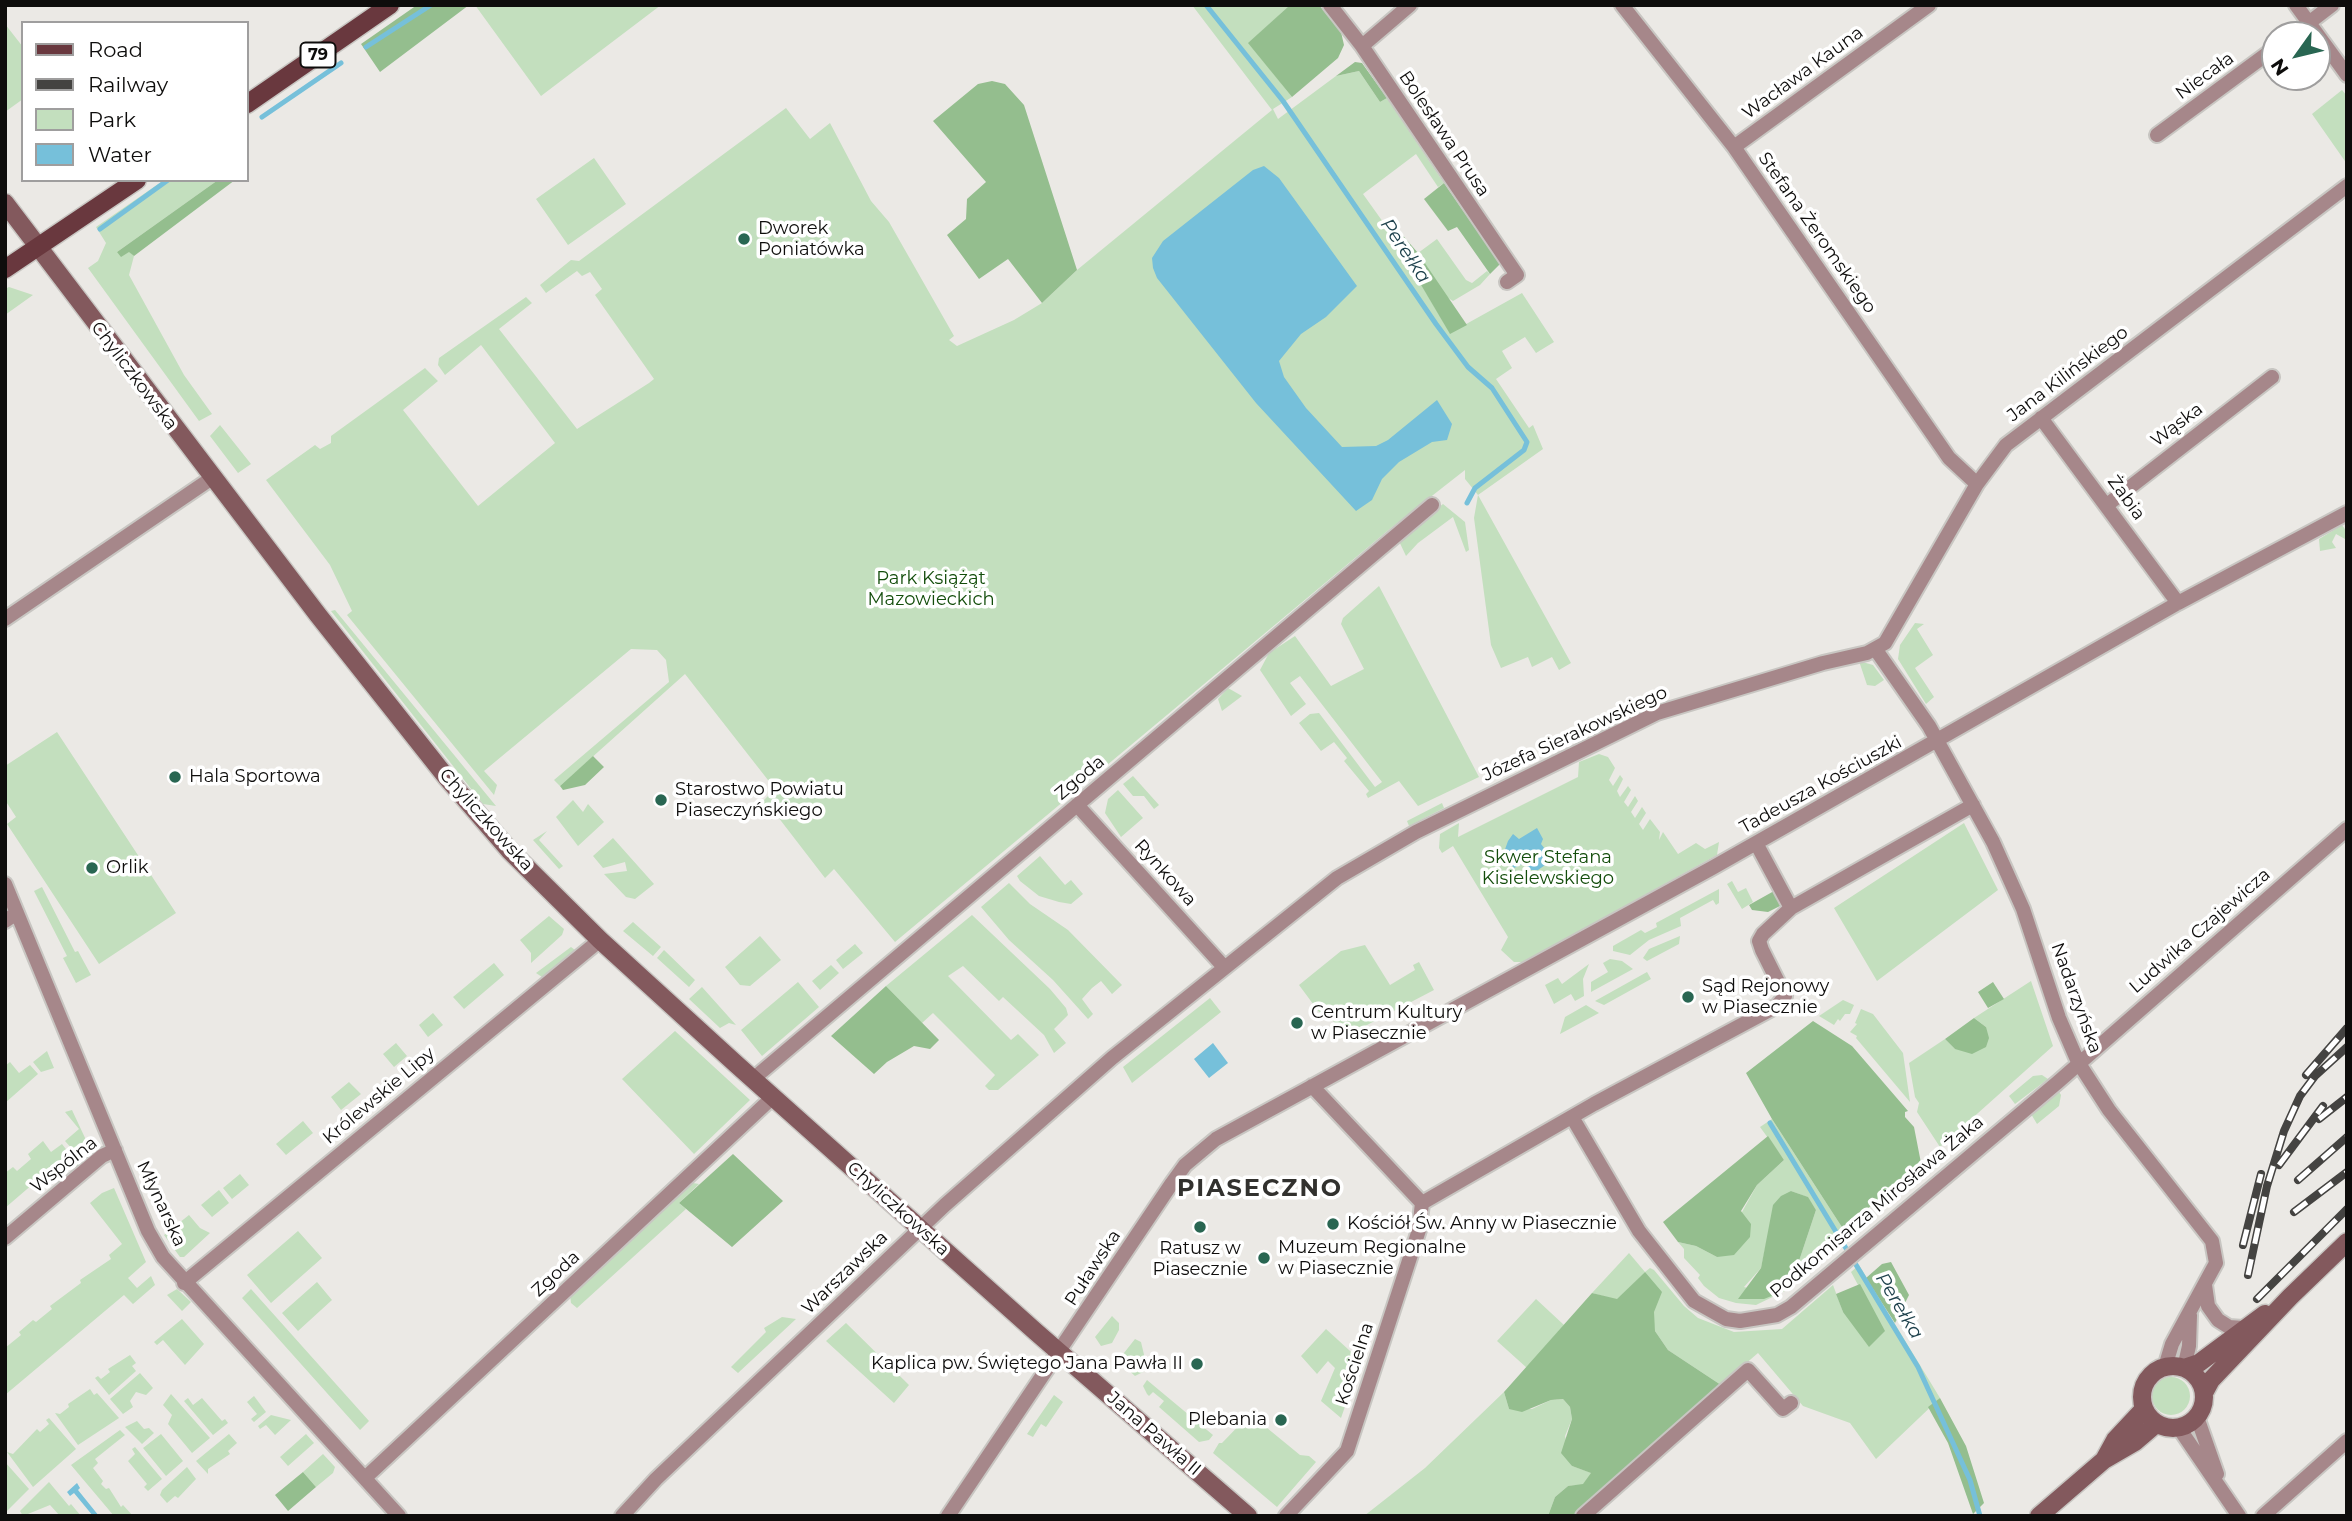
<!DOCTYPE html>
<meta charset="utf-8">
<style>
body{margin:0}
#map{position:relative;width:2352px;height:1521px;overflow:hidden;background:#ebe9e5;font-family:Montserrat,sans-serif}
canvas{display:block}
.frame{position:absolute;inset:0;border:7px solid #0e0d0c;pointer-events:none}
.legend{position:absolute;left:21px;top:21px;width:228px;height:161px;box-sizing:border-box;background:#fff;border:2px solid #9f9e9e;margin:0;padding:9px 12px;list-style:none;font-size:21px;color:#0e0d0c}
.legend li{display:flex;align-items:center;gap:14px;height:35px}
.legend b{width:35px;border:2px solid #9f9e9e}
.north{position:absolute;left:2261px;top:21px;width:70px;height:70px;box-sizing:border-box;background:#fff;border:2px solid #9f9e9e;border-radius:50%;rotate:236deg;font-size:19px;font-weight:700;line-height:28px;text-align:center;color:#0e0d0c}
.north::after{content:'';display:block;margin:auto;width:24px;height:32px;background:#296652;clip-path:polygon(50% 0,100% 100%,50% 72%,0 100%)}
</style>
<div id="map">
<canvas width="2352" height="1521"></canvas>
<div class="frame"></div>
<ul class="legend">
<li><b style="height:9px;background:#69383e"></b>Road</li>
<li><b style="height:9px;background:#444341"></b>Railway</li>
<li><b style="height:19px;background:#c3dfbe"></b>Park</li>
<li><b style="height:19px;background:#76c0da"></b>Water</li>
</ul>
<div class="north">N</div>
</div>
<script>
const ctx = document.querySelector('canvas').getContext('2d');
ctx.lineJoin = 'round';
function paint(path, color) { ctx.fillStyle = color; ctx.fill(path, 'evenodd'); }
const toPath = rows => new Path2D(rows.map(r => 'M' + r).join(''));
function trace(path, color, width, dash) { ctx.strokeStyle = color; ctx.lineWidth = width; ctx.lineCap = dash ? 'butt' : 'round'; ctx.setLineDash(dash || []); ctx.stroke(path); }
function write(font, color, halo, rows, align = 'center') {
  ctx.font = font + ' Montserrat,sans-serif'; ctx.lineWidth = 7; ctx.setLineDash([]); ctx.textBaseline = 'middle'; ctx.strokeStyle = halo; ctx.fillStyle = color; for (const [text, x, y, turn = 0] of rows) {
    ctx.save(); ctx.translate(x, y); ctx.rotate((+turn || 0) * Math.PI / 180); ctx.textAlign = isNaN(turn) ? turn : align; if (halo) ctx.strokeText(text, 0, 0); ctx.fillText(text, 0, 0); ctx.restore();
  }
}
paint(toPath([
 [475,5,661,5,541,96],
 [1192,5,1290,5,1249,43,1292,97,1273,109,1278,119,1336,76,1359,71,1380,102,1387,98,1444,183,1438,187,1416,154,1363,194,1388,229,1450,333,1522,293,1554,342,1536,353,1525,337,1502,351,1512,368,1496,379,1529,428,1533,425,1543,449,1478,495,1571,663,1559,670,1552,657,1532,667,1528,657,1501,668,1491,645,1474,518,1478,495,1465,479,1465,470,1391,528,895,942,834,869,825,878,768,804,759,805,775,789,685,674,560,786,554,780,669,682,666,660,657,650,631,649,484,771,497,785,494,795,347,615,352,611,330,565,266,480,315,445,320,449,331,443,331,436,425,368,438,381,403,410,478,506,555,443,481,345,445,375,438,365,439,358,526,297,532,303,499,329,577,429,649,383,654,379,595,295,602,289,590,272,582,276,577,271,546,293,540,285,571,260,579,261,786,108,810,139,830,123,871,201,889,222,954,336,949,340,957,346,1014,320,1042,303,1077,270,1272,110],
 [5,24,23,47,23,99,5,112],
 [2342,90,2347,96,2347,164,2312,114],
 [594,158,626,204,568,245,536,199],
 [164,180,218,180,117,252,129,251,134,256,129,275,184,375,212,414,199,421,88,268,98,261,106,243,96,227],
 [1437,239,1466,280,1472,283,1487,271,1490,274,1480,285,1453,301,1445,296,1418,253],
 [9,287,33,295,5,315,5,289],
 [220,425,251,464,238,473,210,436],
 [1443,504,1465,522,1469,550,1466,552,1453,517,1418,543,1406,556,1398,539],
 [2342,525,2347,532,2345,539,2336,534,2332,542,2336,548,2320,551,2319,539],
 [1379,586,1479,777,1418,806,1399,781,1368,798,1366,794,1369,791,1344,761,1347,758,1334,742,1321,751,1299,723,1310,714,1319,713,1375,787,1382,782,1300,676,1290,683,1306,704,1291,716,1260,670,1269,653,1295,636,1331,686,1364,669,1341,624,1343,618],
 [335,610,496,806,483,804,331,611],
 [1915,623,1924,624,1917,629,1933,655,1915,668,1934,697,1926,704,1898,659,1900,645],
 [1859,661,1873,665,1884,680,1875,686,1867,685],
 [1228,688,1242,696,1222,711,1218,699],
 [57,732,176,913,99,964,7,824,16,817,5,800,5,766],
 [1599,754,1608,757,1615,768,1609,780,1613,786,1620,775,1623,779,1617,791,1620,797,1628,786,1631,790,1624,802,1628,807,1635,796,1638,801,1631,812,1635,818,1642,807,1646,813,1639,824,1643,830,1650,819,1660,832,1659,840,1663,832,1678,854,1696,843,1705,849,1719,842,1717,855,1534,956,1522,962,1514,962,1501,950,1508,937,1453,846,1442,853,1439,848,1440,834,1459,823,1458,837,1578,777,1579,762],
 [1133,776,1159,805,1154,809,1144,796,1133,796,1123,784],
 [1118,790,1143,818,1121,837,1105,813,1108,799],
 [573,800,583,812,588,804,604,822,578,846,556,817],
 [1442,803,1444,808,1409,826,1407,821],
 [1964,823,1998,890,1877,981,1834,908],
 [547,831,539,840,563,866,559,869,533,840],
 [613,838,654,884,635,899,626,897,604,874,627,871,625,862,603,868,593,856],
 [1040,856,1065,885,1071,880,1083,894,1071,904,1059,902,1039,896,1020,881,1017,876],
 [1732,881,1738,892,1746,888,1753,902,1742,909,1727,884],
 [1009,883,1030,904,1068,930,1122,985,1112,994,1101,981,1092,988,1082,999,1093,1014,1088,1019,1053,980,1009,940,981,907],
 [42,887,75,952,78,951,91,975,76,983,63,958,67,956,34,891],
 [1719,889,1719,903,1716,905,1713,900,1680,918,1681,926,1649,940,1630,955,1613,951,1613,946,1641,930,1645,933,1657,927,1656,923],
 [972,915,1050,989,1066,1008,1068,1015,1054,1029,1066,1043,1054,1053,1044,1035,1003,997,999,1001,963,966,948,976,1011,1040,1018,1034,1039,1055,998,1090,989,1090,985,1086,995,1075,933,1013,922,1023,886,986],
 [549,916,564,929,562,935,531,963,531,953,520,940],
 [633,922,661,947,653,956,623,931],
 [760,936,781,960,750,986,740,985,725,967],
 [1680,936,1679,944,1647,961,1643,958,1649,949],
 [855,944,863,953,843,969,836,960],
 [1365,945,1390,985,1415,970,1413,965,1419,962,1434,990,1346,1036,1327,1014,1319,1012,1299,985,1341,951],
 [571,947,575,950,542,977,536,973],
 [664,950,695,980,689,987,657,958],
 [1610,959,1622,961,1633,969,1591,992,1591,982,1608,972,1603,963],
 [494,963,504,975,464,1009,453,997],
 [1589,964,1583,979,1584,996,1575,1001,1571,994,1554,1004,1545,985,1558,978,1562,984],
 [831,965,839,973,820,990,812,981],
 [1647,972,1651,979,1604,1005,1595,1001],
 [2031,981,2053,1046,1940,1147,1917,1112,1919,1103,1915,1097,1909,1063,1945,1039,1955,1049,1986,1027,1974,1018],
 [798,982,819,1007,762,1056,741,1030],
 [702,987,736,1025,729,1023,720,1028,689,999],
 [1210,998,1221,1012,1132,1083,1123,1067],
 [1843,1000,1854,1005,1850,1014,1845,1014,1840,1021,1838,1019,1834,1025,1819,1016],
 [1586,1005,1599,1013,1560,1034,1565,1017],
 [1861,1009,1873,1014,1903,1053,1910,1102,1856,1038,1857,1036,1850,1032,1857,1024,1855,1023],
 [433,1013,443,1025,428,1037,419,1025],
 [675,1031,750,1100,694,1154,622,1079],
 [396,1043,407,1056,394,1067,383,1054],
 [47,1051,54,1068,41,1072,33,1062],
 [10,1062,19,1073,30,1065,38,1074,5,1103,5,1066],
 [2042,1075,2048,1079,2015,1104,2009,1096,2033,1076],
 [349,1082,361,1094,341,1110,331,1097],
 [2058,1090,2061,1095,2059,1106,2037,1124,2031,1114],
 [72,1110,86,1140,73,1150,65,1141,79,1129,65,1112],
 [1772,1119,1847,1235,1800,1279,1795,1273,1816,1210,1807,1197,1791,1191,1767,1240,1761,1268,1744,1287,1774,1295,1786,1281,1791,1288,1756,1305,1736,1303,1719,1298,1704,1286,1698,1278,1700,1275,1684,1258,1684,1249,1678,1242,1696,1246,1717,1257,1757,1185,1784,1160,1760,1127],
 [303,1121,313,1133,286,1155,276,1144],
 [43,1141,51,1152,62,1144,69,1153,5,1208,5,1173,13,1167,17,1171,31,1159,28,1154],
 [89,1143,96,1152,74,1170,67,1162],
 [240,1174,249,1185,232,1199,223,1188],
 [693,1183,699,1184,679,1203,686,1209,577,1308,571,1303,570,1295],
 [114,1188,146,1262,128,1278,137,1288,151,1276,155,1285,133,1304,124,1295,5,1395,5,1348,21,1335,19,1332,33,1320,36,1322,52,1309,50,1306,81,1283,80,1280,111,1259,109,1255,122,1244,90,1203,102,1193],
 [219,1190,229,1203,212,1217,201,1205],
 [189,1215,200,1228,210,1233,184,1257,180,1257,164,1235],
 [298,1231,322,1258,271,1303,247,1275],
 [1629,1253,1645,1272,1650,1268,1654,1270,1684,1306,1698,1318,1734,1332,1782,1329,1833,1285,1843,1312,1870,1307,1851,1272,1859,1265,1940,1398,1876,1459,1850,1423,1803,1406,1758,1353,1721,1385,1668,1350,1655,1331,1645,1272,1617,1300,1592,1293],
 [317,1282,332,1300,298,1331,282,1313],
 [177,1289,191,1302,182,1311,167,1295],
 [251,1289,369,1421,360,1430,242,1298],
 [1536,1299,1564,1325,1527,1368,1497,1341],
 [1112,1316,1119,1323,1119,1330,1112,1343,1101,1346,1095,1337],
 [782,1317,796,1319,738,1373,731,1367,766,1332,764,1328],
 [182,1319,204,1344,185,1365,163,1340,157,1345,154,1342],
 [846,1323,909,1385,894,1403,826,1341],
 [1326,1329,1361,1361,1341,1418,1321,1401,1335,1368,1328,1361,1317,1374,1301,1356],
 [1135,1339,1141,1342,1146,1363,1143,1372,1135,1376,1124,1366,1120,1358],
 [130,1355,136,1363,132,1366,136,1371,109,1395,95,1378,98,1376,101,1379,110,1372,108,1369],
 [140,1373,153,1388,146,1395,136,1392,130,1401,133,1407,123,1414,110,1399],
 '2152 1396a19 19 0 1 1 38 0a19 19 0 1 1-38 0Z',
 [1147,1380,1213,1435,1209,1440,1199,1442,1159,1407,1164,1401,1153,1392,1149,1396,1147,1394,1143,1386],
 [90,1389,94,1395,97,1393,119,1418,78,1445,55,1413,60,1414,69,1407,68,1404],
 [1504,1392,1509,1409,1532,1409,1551,1400,1563,1399,1570,1407,1572,1419,1565,1436,1572,1466,1592,1473,1583,1485,1568,1486,1555,1497,1548,1516,1364,1516,1425,1468],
 [171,1394,210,1438,192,1453,168,1424,172,1415,163,1405],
 [1054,1395,1063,1402,1046,1427,1041,1424,1033,1437,1027,1434],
 [254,1396,266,1412,254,1422,251,1419,257,1414,247,1402],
 [188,1398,193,1405,202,1398,222,1421,225,1419,228,1423,213,1435,184,1401],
 [1250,1414,1300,1455,1309,1456,1316,1462,1277,1507,1213,1453,1219,1443,1222,1443],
 [271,1415,291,1420,275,1435,266,1425,260,1429,258,1426],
 [49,1418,76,1449,33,1487,7,1452,13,1454,37,1429,40,1432,49,1424,46,1420],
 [137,1421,144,1429,149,1428,154,1433,142,1444,125,1427],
 [120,1430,125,1435,95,1459,98,1463,93,1468,103,1481,101,1484,106,1489,109,1488,121,1507,123,1505,133,1516,114,1516,71,1465],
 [161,1434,183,1461,166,1476,143,1448],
 [229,1434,237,1443,228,1451,230,1454,208,1469,208,1474,196,1461],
 [306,1434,314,1443,288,1466,280,1457],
 [135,1447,162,1479,148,1491,144,1487,147,1484,128,1461,135,1454,132,1449],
 [323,1454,335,1467,333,1473,316,1487,303,1472],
 [5,1462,29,1489,5,1513],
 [187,1467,196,1479,178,1498,175,1496,167,1503,160,1495,162,1490],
 [49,1482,69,1506,71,1504,81,1516,60,1516,50,1505,23,1516,20,1511]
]), '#c3dfbe');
paint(toPath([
 [417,5,469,5,380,72,361,44],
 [1290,5,1319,5,1341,32,1344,45,1338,58,1292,97,1248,43],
 [1355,62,1362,63,1387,98,1380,102,1359,71,1336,76],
 [992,81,1005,84,1024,105,1077,270,1042,303,1008,259,979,279,947,235,966,219,967,199,986,182,933,121,978,84],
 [218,180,235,180,134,256,129,252,121,257,117,252],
 [1444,183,1500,264,1490,274,1457,227,1448,231,1424,199],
 [1393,224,1418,253,1467,325,1450,334,1388,229],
 [593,756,604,767,585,785,563,790,560,786],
 [1774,891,1782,905,1768,912,1752,910,1749,905],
 [1993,982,2004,999,1988,1008,1978,992],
 [886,986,939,1040,930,1049,914,1046,887,1062,874,1074,831,1036],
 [1974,1018,1986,1027,1989,1038,1986,1047,1972,1054,1955,1049,1945,1039],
 [1813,1021,1852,1046,1908,1111,1905,1112,1905,1117,1914,1127,1921,1163,1866,1210,1850,1235,1847,1235,1772,1119,1746,1073],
 [1768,1136,1784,1160,1757,1185,1741,1211,1751,1224,1750,1237,1734,1255,1717,1257,1696,1246,1678,1242,1663,1222],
 [733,1154,783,1201,732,1247,679,1203],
 [1791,1191,1808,1197,1816,1210,1795,1273,1774,1295,1764,1299,1738,1299,1761,1268,1773,1205,1781,1196],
 [1891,1262,1909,1295,1895,1323,1866,1278,1882,1264],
 [1645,1272,1662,1292,1654,1312,1655,1331,1668,1350,1721,1385,1573,1516,1548,1516,1555,1497,1568,1486,1583,1484,1591,1473,1572,1466,1561,1453,1572,1419,1570,1407,1563,1399,1551,1400,1522,1412,1509,1409,1504,1392,1592,1293,1617,1299],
 [1860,1284,1885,1331,1869,1347,1843,1312,1836,1294],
 [1940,1398,1966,1446,1984,1503,1973,1514,1948,1443,1928,1407],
 [303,1472,316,1487,288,1511,275,1495]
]), '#94be8e');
paint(toPath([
 [1264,166,1279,178,1357,286,1326,317,1301,334,1279,361,1284,377,1306,408,1342,447,1376,446,1388,440,1437,400,1452,424,1447,440,1432,442,1399,462,1382,479,1372,500,1356,511,1256,403,1157,278,1153,268,1152,258,1163,241,1253,170],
 [1537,828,1543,839,1541,844,1549,854,1548,863,1538,870,1531,870,1524,863,1514,868,1503,855,1508,841,1513,834,1519,839],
 [1213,1043,1228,1063,1209,1078,1194,1059],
 [77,1483,80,1488,78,1490,99,1516,93,1516,74,1493,70,1496,67,1492]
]), '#76c0da');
trace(toPath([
 [1206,5,1283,101,1436,324,1468,367,1492,388,1527,442,1524,450,1475,488,1467,503],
 [366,47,431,5],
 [262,117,341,63],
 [100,229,168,180],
 [1770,1123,1918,1367,1970,1480,1980,1516]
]), '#76c0da', 5);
const street = toPath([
 [1330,5,1362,46,1517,275,1507,282],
 [1622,5,1734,147,1949,458,1977,484],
 [2296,5,2347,75],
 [2293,35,2332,5],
 [1362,46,1410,5],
 [2157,135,2275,48],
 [1734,147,1929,5],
 [2041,418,2178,603],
 [2107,505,2272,377],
 [5,619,212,478],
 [1876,650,1929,726,1993,842,2023,909,2059,1018,2078,1062,2109,1110,2212,1241,2216,1263,2172,1344,2165,1367],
 [1077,805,1224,967],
 [1756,843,1791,908],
 [5,884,148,1231,163,1257,399,1516],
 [5,921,17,913],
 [753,1079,1432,505],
 [1572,1117,1639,1231,1694,1301,1726,1319,1740,1321,1777,1315,1791,1307,2058,1082,2347,829],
 [1422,1203,1594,1104,1777,1006,1785,996,1762,950,1759,941,1763,934,1791,908,1973,805],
 [5,1238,102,1156,115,1150],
 [184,1283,600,940],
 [2205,1285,2208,1306,2218,1320,2229,1327,2243,1328],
 [2184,1368,2189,1346,2190,1315],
 [2197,1417,2217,1474],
 [2179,1428,2239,1516],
 [365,1478,773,1097],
 [622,1516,656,1479,945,1205,1112,1058,1337,878,1416,832,1657,713,1823,663,1867,653,1885,643,1977,484,2006,445,2347,186],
 [948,1516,1172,1183,1185,1165,1216,1139,1712,868,2178,603,2347,513],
 [1286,1516,1347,1451,1419,1230,1422,1203,1312,1086],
 [1583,1516,1748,1370,1783,1409,1791,1403],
 [2263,1516,2347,1441]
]);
const secondary = toPath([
 [5,203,318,615,447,778,509,850,600,940,736,1064,1036,1332,1248,1516],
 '2142 1397a31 31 0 1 1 62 0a31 31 0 1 1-62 0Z',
 [2184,1368,2199,1363,2265,1314],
 [2204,1393,2211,1380,2290,1297,2347,1242],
 [2104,1460,2115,1440,2143,1410],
 [2039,1516,2104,1460,2135,1442,2156,1424]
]);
const primary = toPath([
 [247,104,390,5],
 [5,269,137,180]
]);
trace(street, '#c8c6c2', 18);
trace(secondary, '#c8c6c2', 21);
trace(primary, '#c8c6c2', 21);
trace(street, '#a6878a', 14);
trace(secondary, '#83595d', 18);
trace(primary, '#69383e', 18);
const rail = toPath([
 [2306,1075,2347,1028],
 [2319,1119,2347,1097],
 [2279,1165,2323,1106],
 [2298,1180,2347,1137],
 [2294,1212,2347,1172],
 [2243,1245,2261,1174],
 [2248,1275,2267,1186,2284,1131,2300,1096,2315,1076,2347,1047],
 [2257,1299,2347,1209]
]);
trace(rail, '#444341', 8);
trace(rail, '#fff', 5, [16]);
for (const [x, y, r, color] of [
 [744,239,7,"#296652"],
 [175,777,7,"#296652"],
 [661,800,7,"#296652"],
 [92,868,7,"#296652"],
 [1688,997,7,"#296652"],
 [1297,1023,7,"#296652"],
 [1333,1224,7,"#296652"],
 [1200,1227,7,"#296652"],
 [1264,1258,7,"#296652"],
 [1197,1364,7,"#296652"],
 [1281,1420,7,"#296652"]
]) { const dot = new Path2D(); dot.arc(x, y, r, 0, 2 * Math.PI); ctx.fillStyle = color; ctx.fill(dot); trace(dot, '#fff', 2.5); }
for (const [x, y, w] of [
 [318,55,35]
]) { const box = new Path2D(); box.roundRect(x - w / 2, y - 12.5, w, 25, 5); ctx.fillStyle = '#fff'; ctx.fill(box); trace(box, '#0e0d0c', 2); }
write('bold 16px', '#0e0d0c', null, [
 ["79",318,55]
]);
write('18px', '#0e0d0c', '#fff', [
 ["Wacława Kauna",1803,73,-36],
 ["Niecała",2205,76,-36],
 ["Bolesława Prusa",1444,134,56],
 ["Stefana Żeromskiego",1817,233,55],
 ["Jana Kilińskiego",2068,374,-37],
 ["Chyliczkowska",134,376,53],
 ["Wąska",2177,425,-37],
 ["Żabia",2126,498,54],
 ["Józefa Sierakowskiego",1575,734,-25],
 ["Zgoda",1080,778,-40],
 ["Tadeusza Kościuszki",1821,785,-29],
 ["Chyliczkowska",486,820,48],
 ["Rynkowa",1165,873,48],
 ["Ludwika Czajewicza",2200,931,-41],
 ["Nadarzyńska",2076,998,70],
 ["Królewskie Lipy",379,1096,-40],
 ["Wspólna",64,1165,-38],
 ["Młynarska",161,1204,65],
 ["Podkomisarza Mirosława Żaka",1877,1207,-40],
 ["Chyliczkowska",898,1209,42],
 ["Puławska",1093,1268,-57],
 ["Warszawska",845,1273,-44],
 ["Zgoda",556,1274,-43],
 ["Kościelna",1355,1364,-72],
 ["Jana Pawła II",1154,1434,41]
]);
write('18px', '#0e0d0c', '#fff', [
 ["Dworek",758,229],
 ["Poniatówka",758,250],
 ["Hala Sportowa",189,777],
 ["Starostwo Powiatu",675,790],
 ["Piaseczyńskiego",675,811],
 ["Orlik",106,868],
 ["Sąd Rejonowy",1702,987],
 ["w Piasecznie",1702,1008],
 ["Centrum Kultury",1311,1013],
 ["w Piasecznie",1311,1034],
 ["Kościół Św. Anny w Piasecznie",1347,1224],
 ["Muzeum Regionalne",1278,1248],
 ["w Piasecznie",1278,1269],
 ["Ratusz w",1200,1249,"center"],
 ["Piasecznie",1200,1270,"center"],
 ["Kaplica pw. Świętego Jana Pawła II",1183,1364,"right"],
 ["Plebania",1267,1420,"right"]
], 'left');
write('18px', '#134d0b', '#fff', [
 ["Park Książąt",931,579],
 ["Mazowieckich",931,600],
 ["Skwer Stefana",1548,858],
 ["Kisielewskiego",1548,879]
]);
write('italic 19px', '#1e414c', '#fff', [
 ["Perełka",1405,251,56],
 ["Perełka",1899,1306,59]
]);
ctx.letterSpacing = '2px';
write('bold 24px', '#32312e', '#fff', [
 ["PIASECZNO",1260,1189]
]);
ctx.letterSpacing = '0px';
</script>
